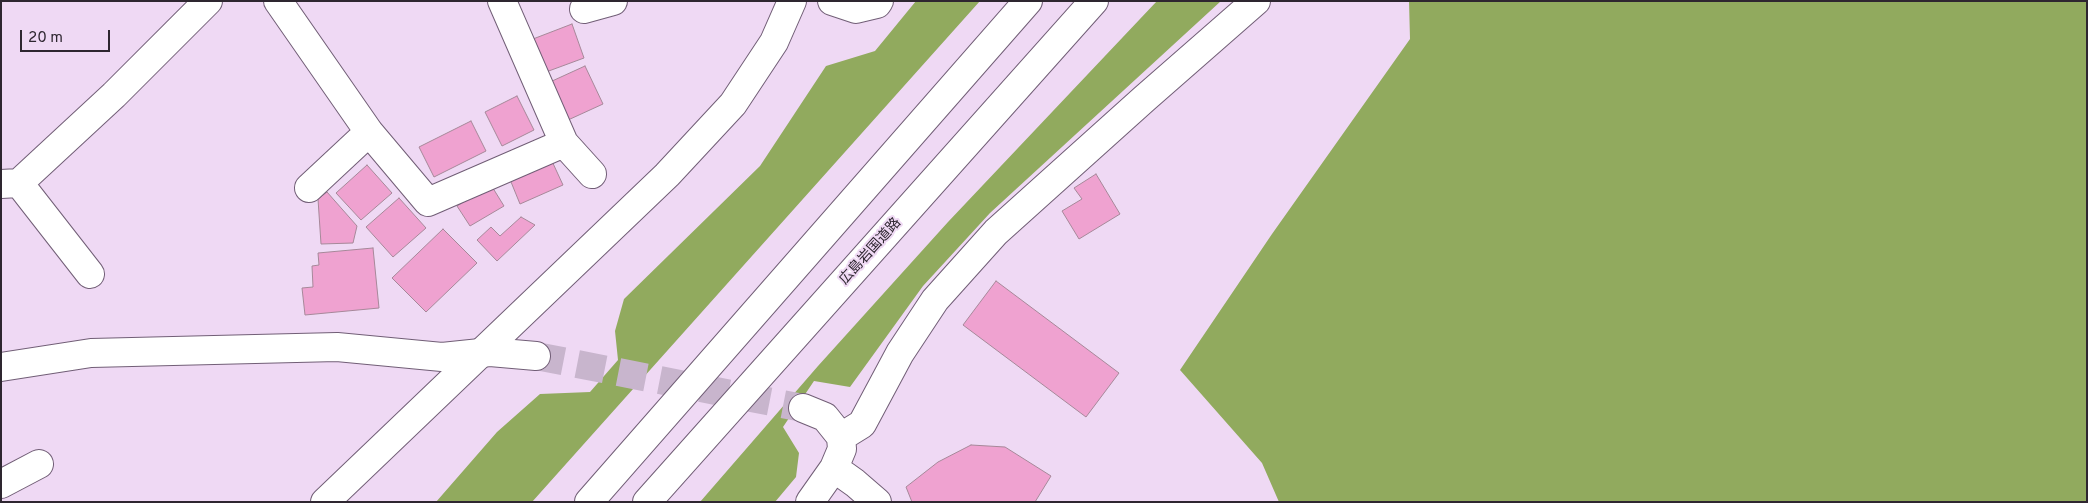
<!DOCTYPE html>
<meta charset="utf-8">
<style>
body{margin:0}
#map{position:relative;width:2088px;height:503px;overflow:hidden;background:#efd9f4;font-family:Overpass,sans-serif}
canvas{display:block}
.frame{position:absolute;inset:0;border:2px solid #2e2630;pointer-events:none}
.scale{position:absolute;left:20px;top:30px;width:90px;height:22px;box-sizing:border-box;border:2px solid #2e2630;border-top:0;padding-left:6px;font-size:15px;line-height:18px;white-space:nowrap;color:#2e2630;-webkit-text-stroke:4px #efd9f4;paint-order:stroke}
</style>
<div id="map">
<canvas width="2088" height="503"></canvas>
<div class="frame"></div>
<div class="scale">20 m</div>
</div>
<script>
const ctx = document.querySelector('canvas').getContext('2d');
ctx.lineJoin = 'round';
function paint(path, color) { ctx.fillStyle = color; ctx.fill(path, 'evenodd'); }
const toPath = rows => new Path2D(rows.map(r => 'M' + r).join(''));
function trace(path, color, width, dash) { ctx.strokeStyle = color; ctx.lineWidth = width; ctx.lineCap = dash ? 'butt' : 'round'; ctx.setLineDash(dash || []); ctx.stroke(path); }
function write(font, color, halo, rows, align = 'center') {
  ctx.font = font + ' Overpass,"Noto Sans JP",sans-serif'; ctx.lineWidth = 4; ctx.setLineDash([]); ctx.textBaseline = 'middle'; ctx.strokeStyle = halo; ctx.fillStyle = color; for (const [text, x, y, turn = 0] of rows) {
    ctx.save(); ctx.translate(x, y); ctx.rotate((+turn || 0) * Math.PI / 180); ctx.textAlign = isNaN(turn) ? turn : align; if (halo) ctx.strokeText(text, 0, 0); ctx.fillText(text, 0, 0); ctx.restore();
  }
}
paint(toPath([
 [916,1,980,1,532,502,436,502,497,432,540,394,590,392,618,360,615,331,624,299,760,166,826,66,875,51],
 [1157,1,1221,1,990,213,923,286,850,387,814,381,783,427,799,453,796,477,775,502,700,502,818,366,948,222],
 [1409,1,2087,1,2087,502,1279,502,1262,463,1180,370,1272,234,1410,39]
]), '#91aa5e');
const building = toPath([
 [572,24,584,58,546,72,533,39,572,24],
 [585,66,603,104,568,120,550,82,585,66],
 [517,96,534,130,502,146,485,112,517,96],
 [471,121,486,151,434,177,419,147,471,121],
 [551,159,563,185,520,204,509,177,551,159],
 [367,165,392,193,361,220,336,193,367,165],
 [1096,174,1120,214,1079,239,1062,211,1082,199,1074,188,1096,174],
 [491,185,504,206,470,226,457,206,491,185],
 [327,192,357,226,353,243,321,244,318,199,327,192],
 [399,198,426,228,393,257,366,227,399,198],
 [521,217,535,225,497,261,477,240,491,227,500,236,521,217],
 [443,229,477,263,426,312,392,278,443,229],
 [373,248,379,308,305,315,302,288,313,287,312,266,319,265,318,253,373,248],
 [996,281,1119,373,1086,417,963,325,996,281],
 [971,445,1005,447,1051,476,1035,502,912,502,906,487,938,462,971,445]
]);
paint(building, '#efa2d0');
trace(building, '#a68899', 1);
trace(toPath([
 [536,356,803,408]
]), '#c8b5cd', 28, [28, 14]);
const minor = toPath([
 [278,1,369,132,428,202,564,143],
 [502,1,564,143,592,174],
 [832,1,856,9,877,4,879,1],
 [584,9,613,1],
 [19,183,114,95,208,1],
 [1,184,19,183,90,274],
 [309,188,369,132],
 [1,367,91,353,337,347,442,357,490,352,536,356],
 [803,408,825,417,841,437,842,449,834,468,810,502],
 [841,437,862,424,900,353,935,300,996,232,1144,99,1256,1],
 [834,468,855,483,877,502],
 [1,484,39,464]
]);
const tertiary = toPath([
 [325,502,667,175,733,104,774,42,792,1]
]);
const motorway = toPath([
 [589,502,1028,1],
 [647,502,1094,1]
]);
trace(minor, '#715e76', 30);
trace(tertiary, '#715e76', 30);
trace(motorway, '#715e76', 30);
trace(minor, '#fff', 28);
trace(tertiary, '#fff', 28);
trace(motorway, '#fff', 28);
write('14px', '#2e2630', '#efd9f4', [
 ["広島岩国道路",871,252,-48]
]);
</script>
